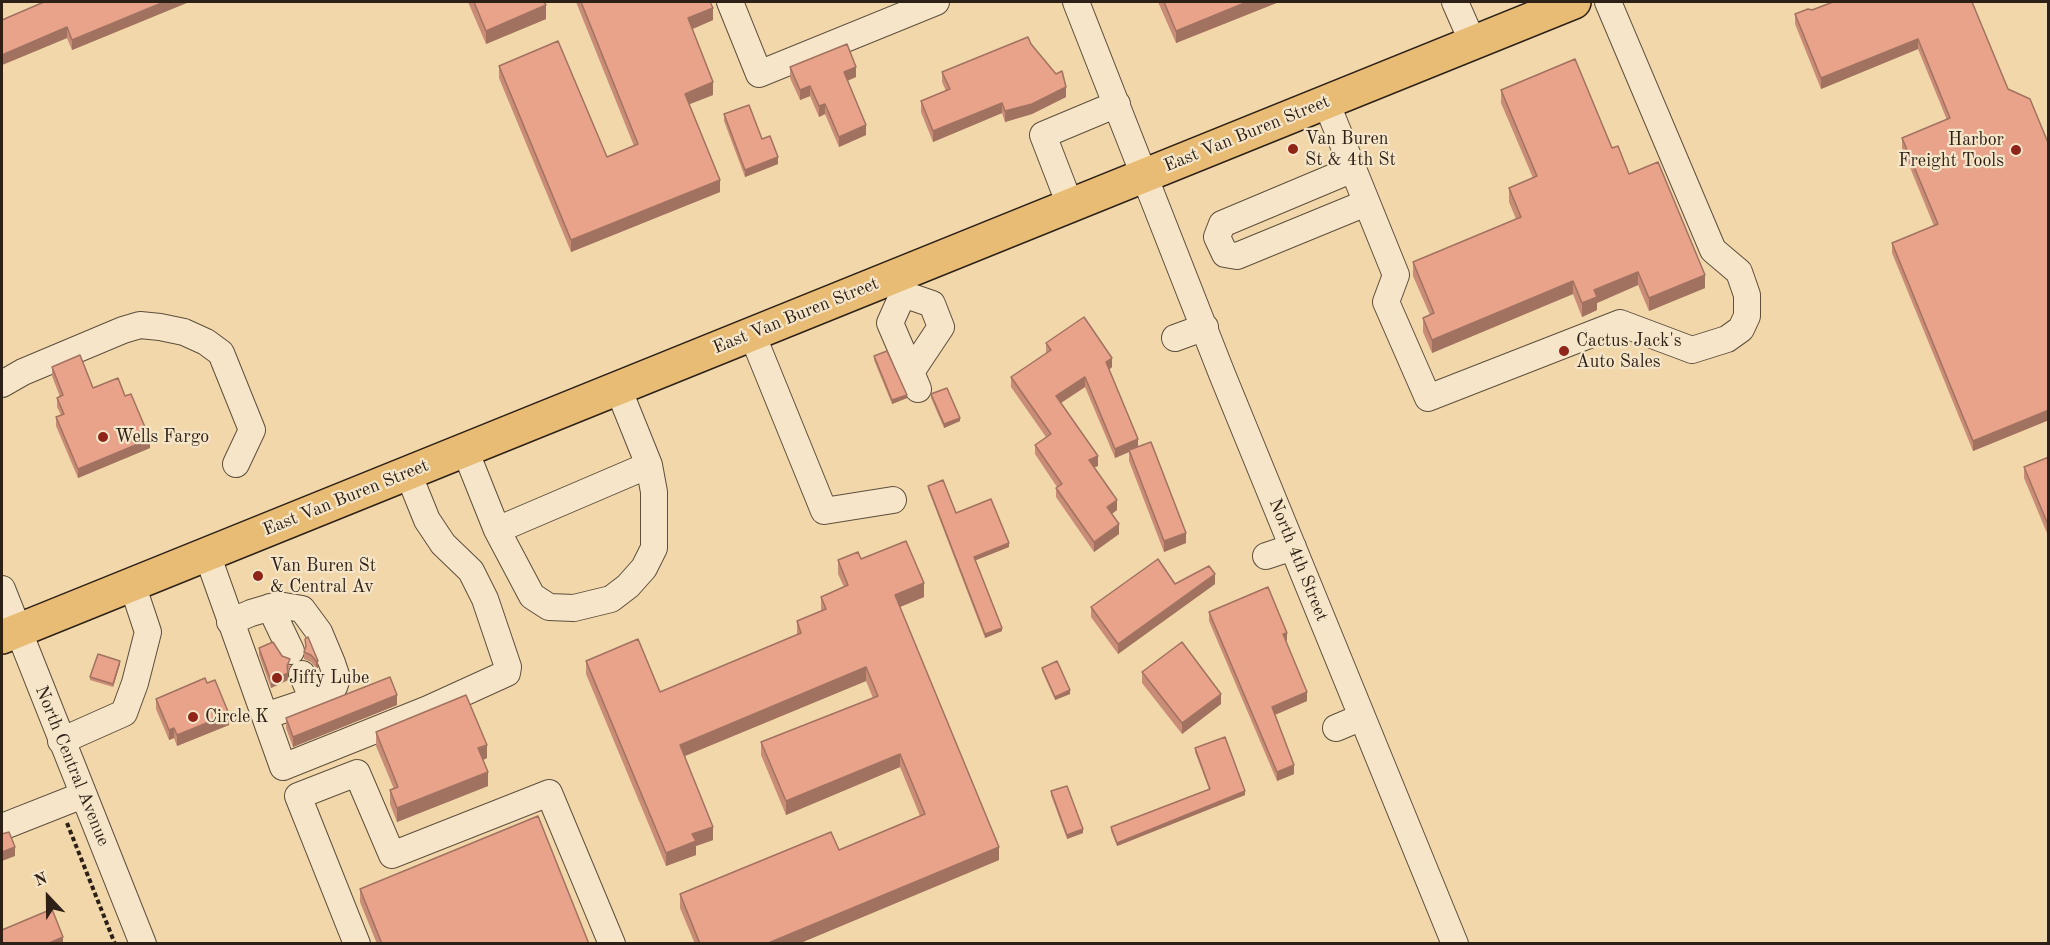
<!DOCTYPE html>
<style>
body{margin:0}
#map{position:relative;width:2050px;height:945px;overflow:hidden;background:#f1d7aa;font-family:"Old Standard TT",serif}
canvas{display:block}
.frame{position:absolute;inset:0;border:3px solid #2d2117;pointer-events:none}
.north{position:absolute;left:18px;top:867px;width:60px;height:60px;-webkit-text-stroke:4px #f6e5c8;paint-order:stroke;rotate:338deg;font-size:16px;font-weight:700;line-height:24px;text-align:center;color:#2d2117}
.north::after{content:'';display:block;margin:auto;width:21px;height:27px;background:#2d2117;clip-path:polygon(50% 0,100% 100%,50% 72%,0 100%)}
</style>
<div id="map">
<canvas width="2050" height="945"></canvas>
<div class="frame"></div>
<div class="north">N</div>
</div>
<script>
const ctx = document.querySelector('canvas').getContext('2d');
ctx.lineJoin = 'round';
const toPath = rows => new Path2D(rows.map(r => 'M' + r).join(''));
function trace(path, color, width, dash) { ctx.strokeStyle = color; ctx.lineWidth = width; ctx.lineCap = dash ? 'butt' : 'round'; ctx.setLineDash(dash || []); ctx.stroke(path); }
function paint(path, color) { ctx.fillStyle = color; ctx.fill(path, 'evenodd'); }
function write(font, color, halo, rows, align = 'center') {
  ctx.font = font + ' "Old Standard TT",serif'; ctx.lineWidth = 4.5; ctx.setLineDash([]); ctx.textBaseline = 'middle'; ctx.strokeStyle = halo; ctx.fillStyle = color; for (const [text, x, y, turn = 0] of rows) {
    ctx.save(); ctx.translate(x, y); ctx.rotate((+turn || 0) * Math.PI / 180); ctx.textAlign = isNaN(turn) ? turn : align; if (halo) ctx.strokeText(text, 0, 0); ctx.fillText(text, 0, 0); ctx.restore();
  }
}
const minor = toPath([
 [730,2,759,74,936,2],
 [1076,2,1222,374,1455,944],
 [1455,2,1473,43],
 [1326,102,1396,275,1386,302,1428,398,1620,323,1692,350,1727,339,1741,329,1747,316,1747,295,1739,272,1713,250,1608,2],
 [1353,169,1222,224,1217,237,1225,254,1237,256,1366,203],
 [1070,205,1043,135,1117,104],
 [752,334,824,511,893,500],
 [1175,338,1205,327],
 [911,372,941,327,932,304,903,294,890,323,911,372,918,389],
 [2,384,23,372,123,330,140,325,160,327,184,332,206,342,221,353,252,430,236,464],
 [465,450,497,530,649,465,618,388],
 [497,530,532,596,549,607,574,608,611,599,628,586,644,568,654,548,654,492,649,465],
 [207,554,283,767,428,709,507,673,508,667,485,599,471,571,443,544,427,520,408,473],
 [1266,556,1293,547],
 [2,589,143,944],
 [270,607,291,651],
 [230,622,251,613,278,605,302,609,319,632,332,663,337,678,334,687,313,700,265,716],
 [302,674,313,700],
 [1336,728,1362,717],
 [61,741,124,713,135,683,148,632,132,584],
 [2,827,83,795],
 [357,944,298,796,357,773,392,855,549,793,612,944]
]);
const major = toPath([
 [2,637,1574,2]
]);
trace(minor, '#5e4e3c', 28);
trace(major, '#2d2117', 36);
trace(toPath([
 [67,823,115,944]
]), '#2d2117', 4, [4.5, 3]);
trace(minor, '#f6e5c8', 26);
trace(major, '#e8bc75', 33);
paint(toPath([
 [44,2,189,2,72,50,67,38,2,65,2,20],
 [468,2,544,2,546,19,486,44],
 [576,2,710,2,713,20,692,29,713,95,689,104,720,192,571,252,499,78,499,66,607,157,634,146],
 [1158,2,1279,2,1176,43],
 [1972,2,2008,89,2049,145,2049,420,1973,451,1892,253,1892,243,1934,226,1902,148,1902,138,1947,120,1918,49,1821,89,1795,24,1795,14,1812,10],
 [1031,44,1066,97,1032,114,1005,122,1002,113,933,142,921,112,921,101,946,91,942,82,942,72],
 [790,67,856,77,847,81,866,135,839,147,825,114,819,117,810,96,800,100,790,78],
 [1501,90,1612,148,1705,288,1649,311,1638,285,1597,303,1597,310,1582,317,1573,294,1432,353,1423,332,1423,318,1430,315,1413,276,1413,262,1516,219,1509,202,1509,188,1533,178,1501,103],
 [724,114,762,139,778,164,745,177,724,121],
 [1046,343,1112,367,1109,370,1138,447,1186,543,1164,552,1129,461,1129,452,1115,458,1085,387,1061,403,1098,466,1094,467,1117,510,1112,514,1119,534,1094,552,1056,497,1056,488,1057,487,1035,454,1035,445,1046,437,1011,387,1011,377,1046,353],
 [874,356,907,398,892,404,874,360],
 [52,367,93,388,125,396,150,448,78,478,56,426,56,417,61,415,57,407,57,398,60,397,52,376],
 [931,394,960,421,944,428,931,398],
 [2049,457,2049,538,2024,478,2024,467],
 [928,486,956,513,1009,547,975,560,1002,631,985,638,928,489],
 [861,559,924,597,900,607,999,860,798,944,695,944,680,908,680,894,839,850,920,816,900,767,786,815,761,755,761,742,873,698,866,681,685,756,713,840,696,846,696,855,666,866,586,674,586,661,660,692,797,635,797,621,821,611,821,597,844,587,838,574,838,560],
 [1175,584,1215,584,1118,654,1091,617,1091,607],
 [1209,612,1286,642,1307,701,1275,715,1294,774,1277,781,1209,621],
 [305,639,318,661,318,668,316,668,311,662,304,659,304,652,305,648],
 [259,648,282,656,290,666,288,671,288,680,271,688,259,655],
 [120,664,113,687,90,680,90,677],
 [1042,668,1070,694,1055,700,1042,671],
 [1142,672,1221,704,1182,734,1142,683],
 [156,699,229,725,177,746,174,738,169,740,156,709],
 [397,705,293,747,286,728,286,718],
 [376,732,487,758,483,760,488,786,397,822,390,804,390,790,394,789,376,746],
 [1195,748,1245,795,1117,846,1111,831,1111,827,1209,789,1195,752],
 [1051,791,1083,833,1067,839,1051,795],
 [360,889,589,944,377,944,360,902]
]), '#c88c77');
paint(toPath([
 [164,2,189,2,72,50,72,40],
 [1247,2,1279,2,1176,43,1176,31],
 [546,5,546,19,486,44,486,31],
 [713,8,713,20,688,31,688,18],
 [67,27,67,38,2,65,2,55],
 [1918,39,1918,49,1821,89,1821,78],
 [856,67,856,77,844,82,844,72],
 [713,82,713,95,685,106,685,94],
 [810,86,810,96,800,100,800,90],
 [1066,87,1066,97,1032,114,1005,122,1005,111],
 [1002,103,1002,113,933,142,933,131],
 [825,104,825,114,819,117,819,106],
 [866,125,866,135,839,147,839,137],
 [778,157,778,164,745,177,745,170],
 [720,180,720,192,571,252,571,240],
 [1638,272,1638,285,1597,303,1597,310,1582,317,1582,303,1594,290],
 [1705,275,1705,288,1649,311,1649,298],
 [1573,281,1573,294,1432,353,1432,340],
 [1112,358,1112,367,1106,372,1106,362],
 [1085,377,1085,387,1056,406,1056,396],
 [907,395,907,398,892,404,892,400],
 [2049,410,2049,420,1973,451,1973,441],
 [960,418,960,421,944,428,944,424],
 [150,439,150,448,78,478,78,469],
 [1138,439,1138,449,1129,450,1129,452,1115,458,1115,449],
 [1098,456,1098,466,1089,469,1089,460],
 [1117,500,1117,510,1107,517,1107,507],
 [1119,524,1119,534,1094,552,1094,542],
 [1186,533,1186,543,1164,552,1164,541],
 [1009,543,1009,547,974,561,974,557],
 [1215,574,1215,584,1118,654,1118,644],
 [924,583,924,597,895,609,895,595],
 [1002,628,1002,631,985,638,985,634],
 [1287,633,1287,642,1283,634],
 [120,661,120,664,113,687,113,684],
 [316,661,318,661,318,668,316,668],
 [866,667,866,681,680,758,680,745],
 [288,673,288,680,271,688,271,681],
 [1070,690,1070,694,1055,700,1055,697],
 [1307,692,1307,701,1272,716,1272,707],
 [1221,694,1221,704,1182,734,1182,723],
 [397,695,397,705,293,747,293,737],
 [229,714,229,725,177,746,177,735],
 [174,728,174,738,169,740,169,730],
 [487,745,487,758,478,762,478,748],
 [900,754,900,767,786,815,786,801],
 [1294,765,1294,774,1277,781,1277,772],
 [488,772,488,786,397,822,397,808],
 [1245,791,1245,795,1117,846,1117,843],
 [713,827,713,840,696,846,696,855,666,866,666,853,692,834],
 [1083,829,1083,833,1067,839,1067,835],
 [15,847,15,856,2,861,2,852],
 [999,847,999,860,798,944,766,944],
 [63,937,63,944,47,944]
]), '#a27261');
const building = toPath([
 [44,2,164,2,72,40,67,27,2,55,2,20,44,2],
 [474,2,544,2,546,5,486,31,474,2],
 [581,2,710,2,713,8,688,18,713,82,685,94,720,180,571,240,499,66,558,41,607,157,638,144,581,2],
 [1164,2,1247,2,1176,31,1164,2],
 [1833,2,1972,2,2008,89,2030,99,2049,145,2049,410,1973,441,1892,243,1938,224,1902,138,1950,118,1918,39,1821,78,1795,14,1808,9,1812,10,1833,2],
 [1028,37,1031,44,1056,74,1062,71,1066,87,1032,104,1005,111,1002,103,933,131,921,101,950,89,942,72,1028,37],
 [847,44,856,67,844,72,866,125,839,137,825,104,819,106,810,86,800,90,790,67,847,44],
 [1575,59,1612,148,1618,146,1629,174,1658,162,1705,275,1649,298,1638,272,1594,290,1597,297,1582,303,1573,281,1432,340,1423,318,1434,313,1413,262,1521,217,1509,188,1537,176,1501,90,1575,59],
 [749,105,762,139,770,136,778,157,745,170,724,114,749,105],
 [1084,317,1112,358,1106,362,1138,439,1115,449,1085,377,1056,396,1098,456,1089,460,1117,500,1107,507,1119,524,1094,542,1056,488,1062,484,1035,445,1051,434,1011,377,1051,350,1046,343,1084,317],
 [887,351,907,395,892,400,874,356,887,351],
 [80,355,93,388,118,378,125,396,131,394,150,439,78,469,56,417,64,414,57,398,63,395,52,367,80,355],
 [947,388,960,418,944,424,931,394,947,388],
 [1151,442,1186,533,1164,541,1129,450,1151,442],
 [2049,457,2049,527,2024,467,2049,457],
 [943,480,956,513,991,499,1009,543,974,557,1002,628,985,634,928,486,943,480],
 [906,541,924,583,895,595,999,847,766,944,700,944,680,894,831,832,839,850,925,814,900,754,786,801,761,742,878,696,866,667,680,745,713,827,692,834,696,841,666,853,586,661,638,639,660,692,801,633,797,621,826,609,821,597,848,585,838,560,858,552,861,559,906,541],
 [1158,559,1175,584,1209,566,1215,574,1118,644,1091,607,1158,559],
 [1268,587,1287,633,1283,634,1307,692,1272,707,1294,765,1277,772,1209,612,1268,587],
 [308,637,318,661,316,661,311,655,304,652,306,646,305,639,308,637],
 [273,642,282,656,290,659,287,666,288,673,271,681,259,648,273,642],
 [1182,642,1221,694,1182,723,1142,672,1182,642],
 [98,654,120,661,113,684,90,677,98,654],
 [1057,661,1070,690,1055,697,1042,668,1057,661],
 [390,677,397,695,293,737,286,718,390,677],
 [205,678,207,683,215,680,229,714,177,735,174,728,169,730,156,699,205,678],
 [466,695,487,745,478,748,488,772,397,808,390,790,398,787,376,732,466,695],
 [1225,737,1245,791,1117,843,1111,827,1210,789,1195,748,1225,737],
 [1067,786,1083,829,1067,835,1051,791,1067,786],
 [538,816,589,944,382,944,360,889,538,816],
 [9,832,15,847,2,852,2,834,9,832],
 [52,909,63,937,47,944,2,944,2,930,52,909]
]);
paint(building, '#e8a38a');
trace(building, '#a27261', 1.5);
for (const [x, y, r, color] of [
 [1293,149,6,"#8f2418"],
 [2016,150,6,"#8f2418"],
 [1564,351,6,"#8f2418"],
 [103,437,6,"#8f2418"],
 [258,576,6,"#8f2418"],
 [277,678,6,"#8f2418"],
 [193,717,6,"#8f2418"]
]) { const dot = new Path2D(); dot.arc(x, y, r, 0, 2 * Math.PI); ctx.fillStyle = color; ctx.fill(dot); trace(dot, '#f6e5c8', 2); }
write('18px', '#2d2117', '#f6e5c8', [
 ["East Van Buren Street",1247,134,-22],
 ["East Van Buren Street",796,316,-22],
 ["East Van Buren Street",346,498,-22],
 ["North 4th Street",1298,560,68],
 ["North Central Avenue",72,766,68]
]);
write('18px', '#2d2117', '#f6e5c8', [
 ["Van Buren",1305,139],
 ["St & 4th St",1305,160],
 ["Harbor",2004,140,"right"],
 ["Freight Tools",2004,161,"right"],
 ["Cactus Jack's",1576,341],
 ["Auto Sales",1576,362],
 ["Wells Fargo",115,437],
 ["Van Buren St",270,566],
 ["& Central Av",270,587],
 ["Jiffy Lube",289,678],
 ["Circle K",205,717]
], 'left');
</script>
